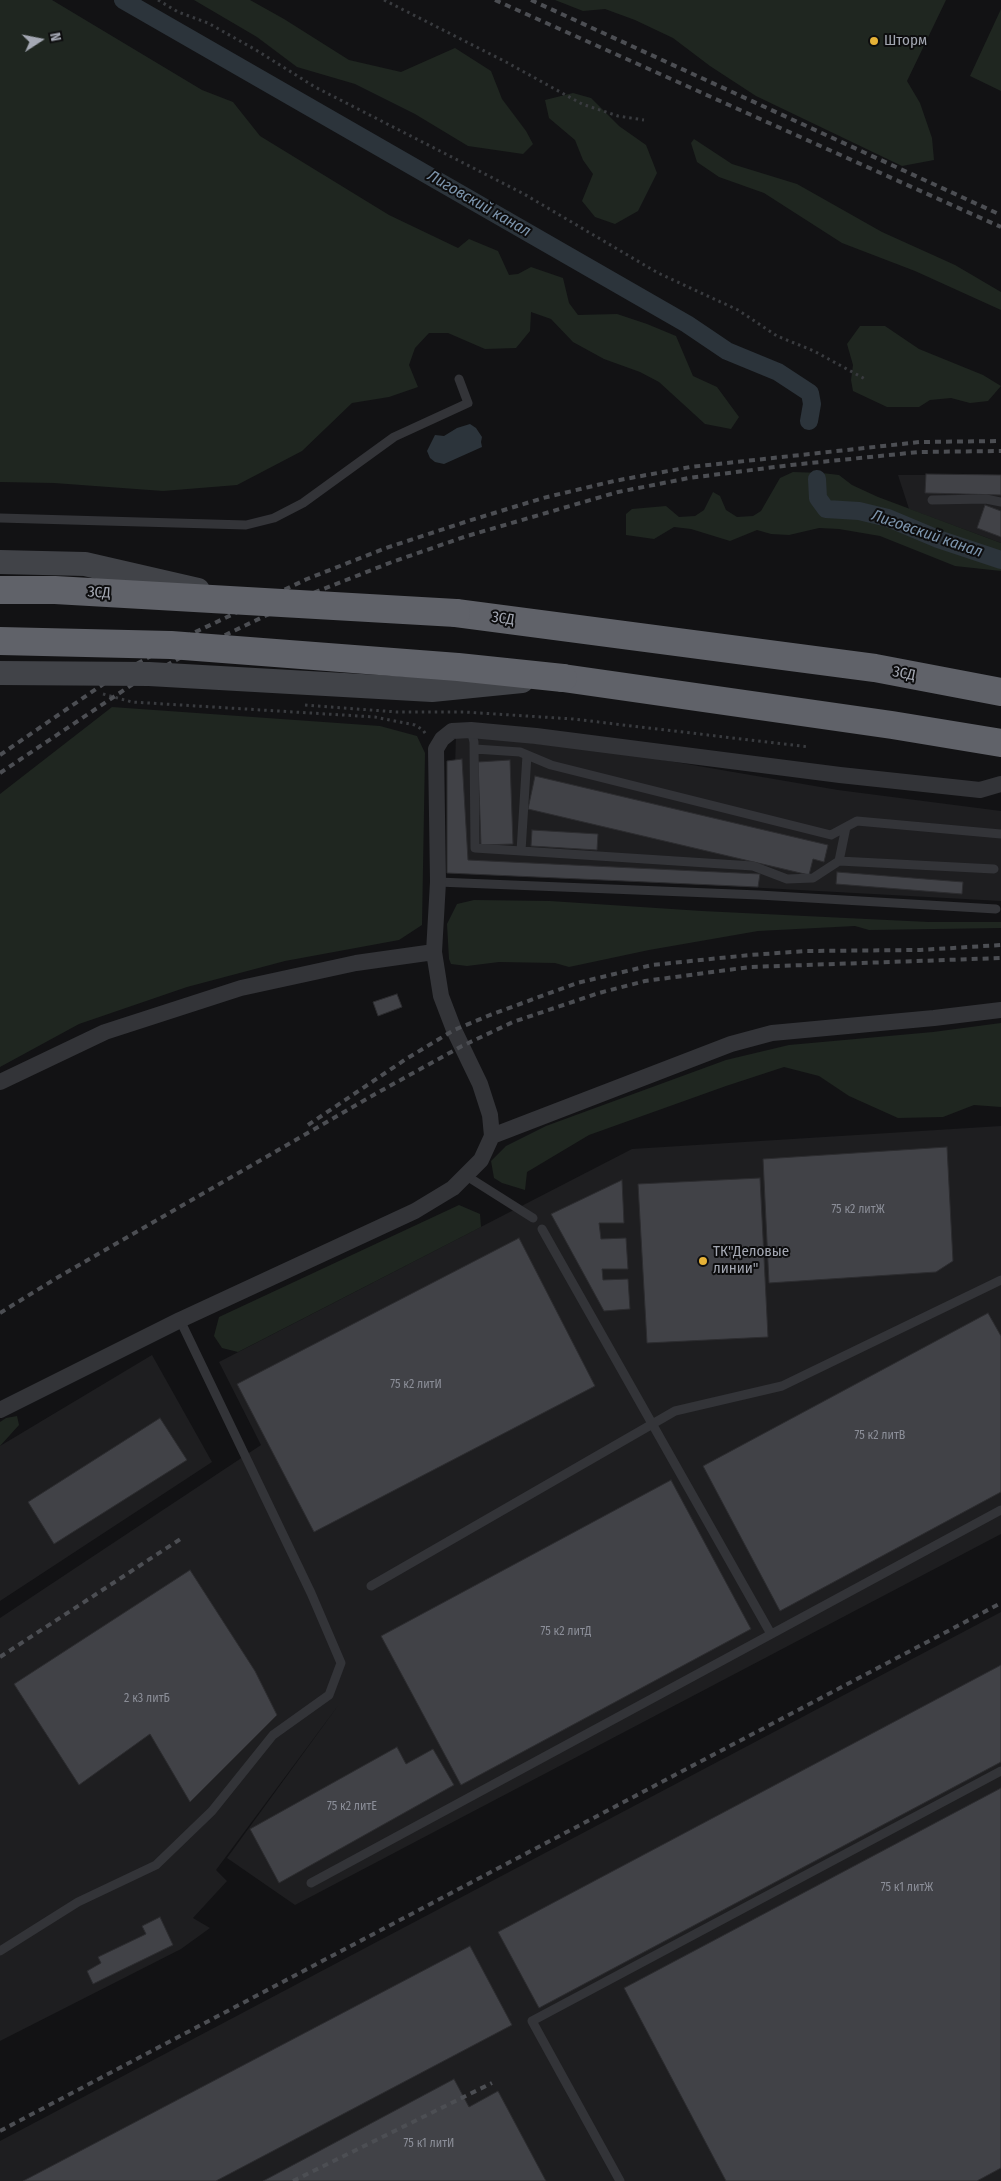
<!DOCTYPE html>
<meta charset="utf-8">
<style>
body{margin:0}
#map{position:relative;width:1001px;height:2181px;overflow:hidden;background:#121214;font-family:"Fira Sans Condensed",sans-serif}
canvas{display:block}
.north{position:absolute;left:15px;top:15px;width:50px;height:50px;-webkit-text-stroke:4px #0d0d0e;paint-order:stroke;rotate:79deg;font-size:14px;font-weight:700;line-height:20px;text-align:center;color:#a4a8b3}
.north::after{content:'';display:block;margin:auto;width:18px;height:22px;background:#a4a8b3;clip-path:polygon(50% 0,100% 100%,50% 72%,0 100%)}
</style>
<div id="map">
<canvas width="1001" height="2181"></canvas>
<div class="north">N</div>
</div>
<script>
const ctx = document.querySelector('canvas').getContext('2d');
ctx.lineJoin = 'round';
function paint(path, color) { ctx.fillStyle = color; ctx.fill(path, 'evenodd'); }
const toPath = rows => new Path2D(rows.map(r => 'M' + r).join(''));
function trace(path, color, width, dash) { ctx.strokeStyle = color; ctx.lineWidth = width; ctx.lineCap = dash ? 'butt' : 'round'; ctx.setLineDash(dash || []); ctx.stroke(path); }
function write(font, color, halo, rows, align = 'center') {
  ctx.font = font + ' "Fira Sans Condensed",sans-serif'; ctx.lineWidth = 4; ctx.setLineDash([]); ctx.textBaseline = 'middle'; ctx.strokeStyle = halo; ctx.fillStyle = color; for (const [text, x, y, turn = 0] of rows) {
    ctx.save(); ctx.translate(x, y); ctx.rotate((+turn || 0) * Math.PI / 180); ctx.textAlign = isNaN(turn) ? turn : align; if (halo) ctx.strokeText(text, 0, 0); ctx.fillText(text, 0, 0); ctx.restore();
  }
}
paint(toPath([
 [898,475,1001,475,1001,543,909,509],
 [456,734,640,756,838,790,1001,811,1001,901,452,871],
 [1001,1126,1001,1534,295,1905,227,1858,340,1703,216,1870,227,1881,193,1918,210,1928,181,1949,0,2041,0,1618,261,1445,219,1362,632,1149],
 [152,1355,212,1462,0,1601,0,1446],
 [1001,1612,1001,2181,0,2181,0,2141]
]), '#1e1e20');
paint(toPath([
 [0,0,52,0,202,90,233,102,260,136,389,215,458,248,469,239,498,251,509,275,518,274,531,267,563,278,569,303,578,315,617,314,647,324,676,336,693,376,717,387,739,417,731,429,705,424,659,382,640,372,604,359,573,342,551,319,531,312,530,331,516,348,485,349,448,333,429,333,415,348,409,365,418,387,389,397,352,403,302,451,237,485,163,491,54,483,0,482],
 [194,0,250,0,284,19,349,60,401,72,455,48,491,71,502,99,526,131,533,144,523,154,468,146,415,114,355,84,297,67,257,37],
 [555,0,946,0,907,81,920,103,932,138,934,160,902,166,756,96,710,66,673,38,635,20,605,9,583,11],
 [1001,9,1001,91,970,76],
 [573,93,591,98,619,126,646,145,657,173,638,211,615,224,595,217,582,201,593,174,583,160,575,140,549,118,545,100],
 [694,139,732,164,797,184,882,232,955,265,1001,292,1001,310,915,271,842,243,764,193,719,177,697,162,691,143],
 [860,326,885,326,919,349,983,375,1001,386,988,401,970,403,951,398,930,400,919,407,887,407,853,391,851,380,853,365,847,344],
 [793,472,822,473,839,475,852,485,878,497,1001,543,1001,571,955,566,880,536,839,529,819,528,789,535,771,534,757,530,730,541,691,529,674,527,654,539,626,535,626,514,632,509,666,506,679,517,695,516,704,510,713,492,720,496,726,510,737,517,753,516,761,511,780,478],
 [112,707,380,726,417,736,425,753,422,925,399,940,285,961,187,987,79,1024,0,1067,0,794],
 [474,900,550,901,702,911,929,922,1001,922,1001,928,869,930,855,926,758,931,649,950,569,967,555,963,499,962,467,966,451,964,449,959,447,924,457,904],
 [1001,1023,1001,1107,974,1105,943,1117,898,1118,849,1096,819,1076,784,1067,726,1086,589,1135,527,1172,525,1190,502,1183,494,1178,491,1161,506,1146,546,1126,726,1060,789,1045,933,1032],
 [459,1205,480,1214,481,1227,238,1352,222,1348,214,1336,219,1317],
 [17,1416,19,1425,0,1446,0,1422,6,1418]
]), '#1f2620');
paint(toPath([
 [470,424,476,428,482,437,481,442,482,447,444,464,435,462,430,458,427,451,435,435,444,436,457,428]
]), '#2c343b');
trace(toPath([
 [123,0,687,324,727,351,778,372,810,393,812,404,809,421],
 [817,479,818,498,826,509,859,511,888,518,938,539,1001,560]
]), '#2c343b', 18);
const building = toPath([
 [926,474,1001,475,1001,495,925,493,926,474],
 [985,505,1001,511,1001,537,977,528,985,505],
 [462,759,468,860,760,874,758,887,447,873,447,761,462,759],
 [510,760,513,844,481,845,478,762,510,760],
 [535,776,828,845,824,862,813,859,809,875,528,809,535,776],
 [532,830,598,834,597,850,531,846,532,830],
 [837,872,963,882,962,894,836,884,837,872],
 [397,994,402,1007,378,1016,373,1002,397,994],
 [947,1147,953,1261,936,1272,769,1283,763,1159,947,1147],
 [760,1178,768,1337,647,1343,638,1184,760,1178],
 [622,1180,624,1223,599,1223,601,1239,626,1238,628,1269,602,1269,603,1280,628,1279,630,1309,604,1311,551,1214,622,1180],
 [519,1238,595,1386,314,1532,237,1384,519,1238],
 [988,1313,1001,1336,1001,1492,780,1611,703,1466,988,1313],
 [160,1418,187,1460,54,1544,28,1502,160,1418],
 [671,1480,751,1629,461,1785,381,1636,671,1480],
 [190,1570,255,1671,277,1715,190,1802,150,1734,79,1785,14,1684,190,1570],
 [1001,1665,1001,1762,539,2008,498,1932,1001,1665],
 [397,1747,406,1764,433,1749,454,1785,279,1883,250,1829,397,1747],
 [1001,1788,1001,2168,977,2181,726,2181,624,1988,1001,1788],
 [160,1917,173,1945,93,1984,87,1971,101,1963,98,1957,146,1934,142,1926,160,1917],
 [470,1946,512,2025,216,2181,23,2181,470,1946],
 [454,2079,469,2107,498,2091,546,2181,263,2181,454,2079]
]);
paint(building, '#414247');
trace(building, '#2c2c2f', 1);
trace(toPath([
 [158,0,178,12,208,23,256,50,315,87,524,194,658,273,738,310,777,336,814,351,865,379],
 [384,0,506,62,582,104,618,116,644,120],
 [103,694,132,702,375,717,415,725,423,730,427,736]
]), '#393b3f', 3, [2.5, 4]);
trace(toPath([
 [932,500,986,499,1001,502],
 [0,518,246,525,274,518,303,503,394,437,468,403,459,379],
 [471,730,474,742,475,848,753,866,787,879,813,878,839,861,994,869],
 [475,749,520,752,551,765,831,835,857,821,1001,834],
 [521,851,527,755],
 [839,861,846,827],
 [438,882,759,895,996,909],
 [465,1175,533,1218],
 [542,1229,771,1634],
 [371,1586,675,1411,782,1386,1001,1280],
 [311,1883,1001,1510],
 [0,1951,78,1902,156,1865,212,1811,273,1735,329,1695,341,1663,311,1593,180,1320],
 [620,2181,532,2021,1001,1771]
]), '#333438', 9);
trace(toPath([
 [0,1082,105,1032,241,988,356,963,434,952],
 [492,1136,731,1044,772,1033,934,1018,1001,1010],
 [0,1410,180,1320,415,1211,453,1188,481,1160,492,1136,490,1115,480,1084,454,1030,441,996,434,952,438,882,436,749,442,739,452,731,471,730,536,736,840,775,980,790,1001,784]
]), '#333438', 16);
trace(toPath([
 [456,613,875,668,1001,692],
 [563,678,892,725,1001,743]
]), '#606269', 28);
trace(toPath([
 [495,0,1001,227],
 [531,0,1001,215],
 [0,755,115,676,185,637,307,579,386,548,465,522,543,498,614,481,690,467,920,442,1001,441],
 [0,773,133,684,194,650,313,593,392,562,467,536,618,492,689,478,791,465,919,452,1001,451],
 [308,1125,406,1059,454,1030,490,1015,577,983,652,965,750,955,807,951,920,950,1001,945],
 [0,1313,55,1279,377,1093,462,1046,513,1022,599,993,645,981,750,967,1001,958],
 [0,1657,182,1538],
 [0,2131,1001,1603],
 [293,2181,492,2083]
]), '#4c4e53', 4, [6, 5]);
trace(toPath([
 [305,705,397,712,464,712,573,719,809,747]
]), '#393b3f', 3, [2.5, 4]);
trace(toPath([
 [0,562,85,564,198,590],
 [0,673,149,674,432,690,522,681]
]), '#414348', 24);
trace(toPath([
 [0,590,55,590,456,613],
 [0,641,171,645,458,667,563,678]
]), '#606269', 28);
for (const [x, y, r, color] of [
 [874,41,5,"#e6b237"],
 [703,1261,5,"#e6b237"]
]) { const dot = new Path2D(); dot.arc(x, y, r, 0, 2 * Math.PI); ctx.fillStyle = color; ctx.fill(dot); trace(dot, '#0d0d0e', 2); }
write('12px', '#8b8e98', null, [
 ["75 к2 литЖ",858,1210],
 ["75 к2 литИ",416,1385],
 ["75 к2 литВ",880,1436],
 ["75 к2 литД",566,1632],
 ["2 к3 литБ",147,1699],
 ["75 к2 литЕ",352,1807],
 ["75 к1 литЖ",907,1888],
 ["75 к1 литИ",429,2144]
]);
write('15px', '#a4a8b3', '#0d0d0e', [
 ["Шторм",884,41],
 ["ТК\"Деловые",713,1252],
 ["линии\"",713,1269]
], 'left');
write('15px', '#a4a8b3', '#0d0d0e', [
 ["ЗСД",99,593,3],
 ["ЗСД",503,619,8],
 ["ЗСД",904,674,11]
]);
write('italic 16px', '#7d95ad', '#0d0d0e', [
 ["Лиговский канал",479,204,30],
 ["Лиговский канал",927,534,19]
]);
</script>
